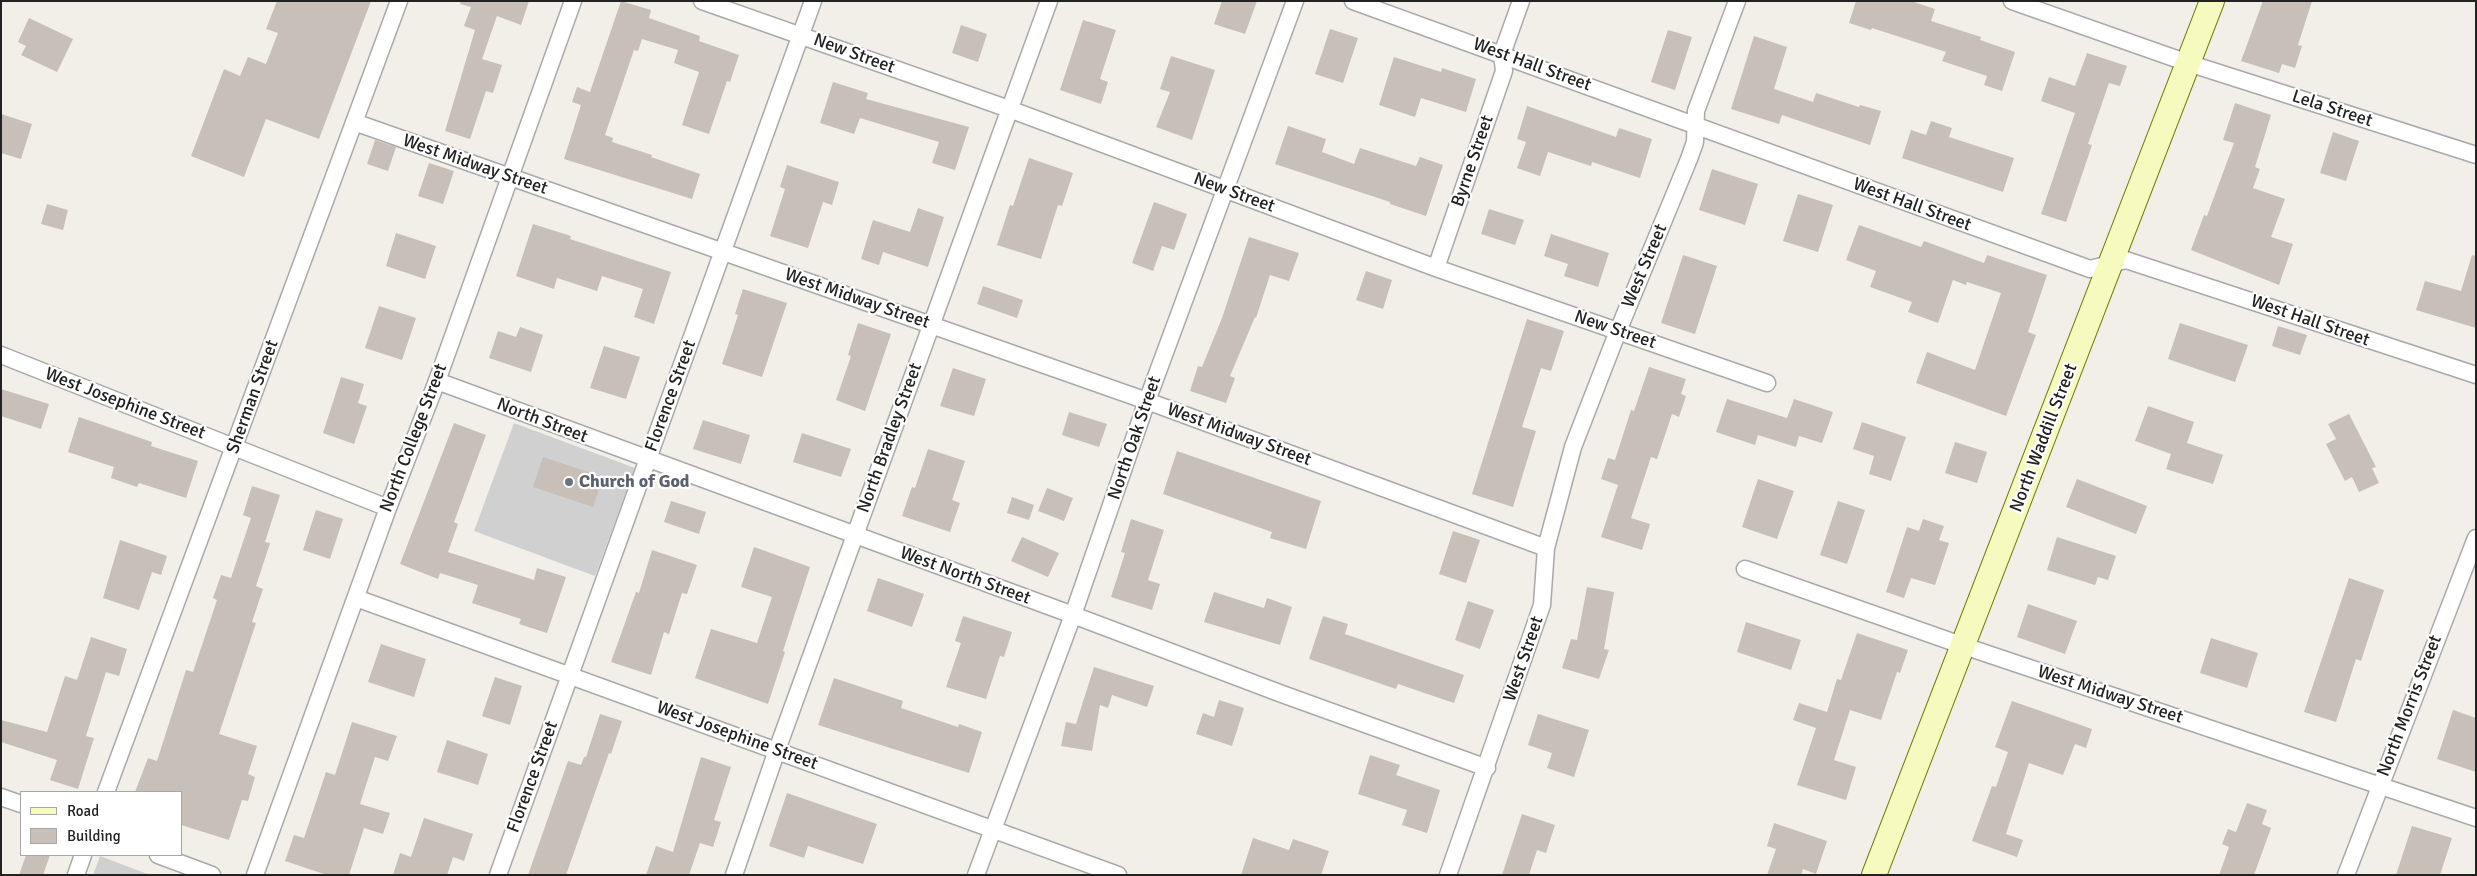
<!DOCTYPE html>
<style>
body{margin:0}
#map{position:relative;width:2477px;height:876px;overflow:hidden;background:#f2efe9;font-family:Signika,sans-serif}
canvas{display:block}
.frame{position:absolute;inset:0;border:2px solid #222;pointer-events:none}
.legend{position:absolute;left:20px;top:791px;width:162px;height:65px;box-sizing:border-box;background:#fff;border:1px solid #a7a7a7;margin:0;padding:6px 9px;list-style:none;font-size:15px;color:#222}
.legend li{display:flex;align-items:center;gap:10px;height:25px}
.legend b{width:25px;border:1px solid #a7a7a7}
</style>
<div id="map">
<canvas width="2477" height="876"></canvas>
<div class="frame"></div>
<ul class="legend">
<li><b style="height:6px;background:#f7fabf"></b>Road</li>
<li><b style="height:14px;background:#c7bfb8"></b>Building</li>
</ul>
</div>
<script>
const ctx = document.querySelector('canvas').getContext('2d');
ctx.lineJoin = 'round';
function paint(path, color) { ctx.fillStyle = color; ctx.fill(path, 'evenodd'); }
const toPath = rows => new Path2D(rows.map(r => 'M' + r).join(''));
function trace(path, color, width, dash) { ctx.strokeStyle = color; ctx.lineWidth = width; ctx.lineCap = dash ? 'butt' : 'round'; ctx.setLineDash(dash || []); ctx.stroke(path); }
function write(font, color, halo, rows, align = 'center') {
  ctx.font = font + ' Signika,sans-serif'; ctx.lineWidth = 4.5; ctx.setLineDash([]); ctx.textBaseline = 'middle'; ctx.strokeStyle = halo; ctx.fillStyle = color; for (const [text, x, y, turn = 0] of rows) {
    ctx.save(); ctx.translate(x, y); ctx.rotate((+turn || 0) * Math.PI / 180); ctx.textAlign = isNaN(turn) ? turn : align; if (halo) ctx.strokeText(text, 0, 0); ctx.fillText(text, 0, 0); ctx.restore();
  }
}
paint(toPath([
 [514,423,635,468,595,576,474,531],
 [100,856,150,875,93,875]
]), '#d0d0d0');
paint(toPath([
 [277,1,371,1,319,139,266,119,244,177,191,156,224,69,240,76,248,57,266,64,278,33,266,29],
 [461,1,529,1,521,25,497,16,482,59,502,65,493,93,486,91,470,139,445,131,475,30,464,26,471,7,460,4],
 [621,1,651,10,649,18,700,36,699,41,739,55,730,82,727,81,709,134,682,125,699,72,674,63,678,50,642,39,638,51,634,50,605,135,613,138,612,142,652,155,651,157,700,174,692,199,564,159,581,105,572,102,577,87,590,92],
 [1222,1,1257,1,1245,34,1214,24],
 [1856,1,1911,1,1935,9,1931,21,1981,37,1980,40,2015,52,2002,91,1984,85,1987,76,1942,61,1946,52,1872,28,1871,30,1849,23],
 [2263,1,2312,1,2298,45,2302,46,2295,68,2282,64,2279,73,2241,61],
 [29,18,73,39,57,72,21,55,26,46,18,42],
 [1083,20,1116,30,1100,79,1108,82,1101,104,1060,90],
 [961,25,987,34,978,62,952,53],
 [1330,29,1358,38,1343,83,1315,74],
 [1668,30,1692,37,1675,90,1651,82],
 [1754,36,1787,47,1774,89,1813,102,1816,93,1859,107,1860,105,1881,111,1870,145,1782,115,1779,124,1731,109],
 [2087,53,2127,66,2120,86,2109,83,2088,144,2092,145,2066,222,2041,214,2075,113,2041,101,2049,77,2075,86],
 [1171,56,1215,70,1192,140,1156,127,1170,92,1160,89],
 [1394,57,1441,72,1442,68,1476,79,1466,112,1421,98,1415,117,1379,105],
 [833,82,868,93,866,99,969,127,955,170,932,163,939,142,860,118,854,134,820,123],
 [2235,103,2271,115,2255,167,2260,169,2253,188,2285,199,2271,237,2293,244,2279,285,2191,250,2204,215,2207,216,2234,143,2223,140],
 [1527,106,1616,137,1619,128,1652,139,1640,178,1592,162,1591,166,1548,152,1540,176,1517,168,1526,142,1517,139],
 [1,114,32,124,21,159,1,153],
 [1931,121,1952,128,1949,137,2014,158,2003,192,1902,158,1911,130,1926,135],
 [1288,126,1326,139,1322,152,1354,164,1360,148,1416,166,1420,157,1443,165,1426,216,1390,204,1390,202,1275,164],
 [2333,132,2359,141,2346,181,2320,173],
 [375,140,396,147,388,171,367,164],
 [1029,158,1073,173,1062,206,1058,205,1041,259,997,245,1010,205,1013,206],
 [429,163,454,171,443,204,418,196],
 [787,165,839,182,832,205,823,202,808,248,770,236,785,189,780,187],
 [1712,169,1758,184,1745,225,1699,210],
 [1798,194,1833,205,1818,252,1783,241],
 [1154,202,1187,214,1174,250,1162,246,1153,271,1132,263],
 [47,204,68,210,63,230,41,224],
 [918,208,944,217,928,267,883,252,879,265,861,259,873,220,910,232],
 [1489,209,1524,220,1515,245,1481,234],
 [533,224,571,236,570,239,671,272,654,324,634,317,643,289,602,276,597,291,557,278,554,289,516,276],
 [1859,225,1921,247,1924,241,1984,263,1987,255,2047,275,2028,332,2036,335,2006,416,1916,383,1927,352,1975,370,2001,293,1967,282,1966,285,1953,280,1938,323,1908,312,1912,302,1870,287,1876,271,1846,260],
 [396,233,436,246,425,279,386,266],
 [1551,234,1609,253,1598,287,1564,276,1568,264,1544,256],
 [1249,237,1299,253,1289,281,1270,275,1256,318,1255,317,1230,376,1235,378,1226,403,1190,391,1198,366,1202,367,1222,318],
 [1683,255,1717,266,1695,334,1661,323],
 [2472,255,2476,256,2476,328,2416,310,2425,281,2461,291],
 [1366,271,1392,280,1383,309,1356,300],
 [983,286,1023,300,1017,318,977,304],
 [743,289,787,303,762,377,722,364,738,315,735,314],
 [379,306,416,318,402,360,365,348],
 [1527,319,1564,331,1551,371,1541,368,1522,427,1536,431,1513,507,1472,494],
 [858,323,891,334,865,411,836,400,851,356,848,355],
 [2180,323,2248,345,2235,382,2168,359],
 [2278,326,2307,335,2300,355,2272,346],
 [520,327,543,335,531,372,489,358,498,331,516,337],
 [604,346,640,357,626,399,590,388],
 [1649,367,1686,379,1681,394,1686,396,1679,417,1672,414,1657,459,1651,457,1631,518,1650,524,1642,550,1601,537,1618,485,1601,479,1608,458,1615,460,1631,410,1634,411],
 [953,368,986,379,974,416,940,406],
 [341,377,364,384,358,403,367,406,354,444,323,433],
 [1,389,49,404,41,429,1,416],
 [1727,399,1787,418,1794,399,1833,412,1822,443,1799,436,1796,447,1758,435,1755,445,1716,432],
 [2148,406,2194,422,2187,443,2223,455,2213,484,2166,469,2171,454,2135,441],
 [1069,412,1107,424,1099,447,1062,435],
 [2349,414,2376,467,2372,468,2379,483,2359,492,2352,477,2345,481,2326,444,2336,439,2328,424],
 [79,417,152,442,151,446,198,461,186,498,139,483,137,487,111,478,114,467,68,452],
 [703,420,750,435,741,464,693,449],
 [1862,422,1906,437,1891,481,1869,474,1874,456,1853,449],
 [454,423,486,435,454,522,458,524,448,552,534,580,537,568,566,577,547,633,519,624,521,619,472,603,478,585,440,573,438,579,400,564],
 [802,433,851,449,841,477,793,462],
 [1955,442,1987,452,1977,483,1945,473],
 [928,449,965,461,952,500,960,503,950,532,902,516,912,487,915,488],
 [1177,451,1321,501,1306,549,1270,538,1272,532,1163,494],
 [543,457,603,477,593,507,533,487],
 [1758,479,1794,491,1777,539,1742,527],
 [2077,479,2147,506,2136,534,2066,507],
 [252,486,280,495,265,542,270,543,256,586,263,589,252,622,256,623,219,734,257,746,248,774,255,777,248,801,242,800,229,840,181,825,181,792,135,792,148,758,157,761,186,670,193,672,217,600,213,598,221,575,231,578,251,518,243,515],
 [1047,488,1073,498,1064,521,1038,511],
 [1012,497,1034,505,1029,520,1007,513],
 [671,501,706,512,699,534,664,522],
 [1838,501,1865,510,1847,564,1820,555],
 [316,510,343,519,330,559,303,550],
 [1131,519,1164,530,1148,580,1160,584,1152,610,1111,597,1125,553,1121,552],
 [1923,519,1944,526,1939,540,1949,543,1935,585,1911,578,1904,598,1886,592,1907,527,1919,531],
 [1453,531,1480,540,1466,583,1439,574],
 [1022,537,1059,553,1048,577,1011,561],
 [2057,537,2116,556,2108,580,2098,577,2095,585,2047,570],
 [120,540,167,556,161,575,152,572,139,610,103,598],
 [754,547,810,567,783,651,785,652,768,704,695,678,711,629,757,643,772,597,741,587],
 [652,550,697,565,687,594,682,593,669,634,664,632,651,675,611,662,636,592,639,593],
 [878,578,924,594,912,627,867,611],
 [2349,578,2384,590,2361,661,2356,659,2336,722,2304,712],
 [1587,587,1614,592,1604,649,1609,650,1599,679,1562,668,1571,639,1577,640],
 [1214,592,1264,608,1267,598,1292,607,1280,645,1204,622],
 [1468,601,1494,610,1480,649,1455,640],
 [2028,604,2077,621,2065,654,2017,637],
 [963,616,1012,632,1004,657,1000,656,986,699,946,687,961,643,955,641],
 [1323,616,1348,624,1345,634,1464,675,1454,703,1398,684,1396,689,1309,659],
 [1746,622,1801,640,1791,670,1737,652],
 [1857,633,1908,650,1900,673,1897,672,1881,720,1850,710,1834,760,1856,767,1846,800,1797,785,1816,728,1793,720,1799,703,1827,712,1837,679,1841,680],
 [91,637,127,649,119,676,106,672,86,736,94,738,78,789,50,780,57,760,1,742,1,720,47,732,65,676,77,680],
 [2211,638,2258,653,2247,688,2200,673],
 [381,644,426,659,414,697,368,682],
 [1094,667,1154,686,1147,707,1112,695,1108,708,1100,705,1092,751,1061,746,1066,722,1076,724],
 [495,677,522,686,510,725,482,716],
 [834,678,903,701,901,708,958,727,959,724,982,732,969,773,818,725],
 [1219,700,1244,708,1232,746,1196,734,1203,713,1214,717],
 [2012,701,2092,729,2086,748,2075,744,2063,775,2029,763,2006,834,2023,840,2017,857,1972,841,1992,786,1996,787,2008,752,1995,747],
 [2453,710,2476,718,2476,772,2437,759],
 [600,714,622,721,611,754,609,753,566,875,528,875,568,761,581,765,584,757,586,757],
 [1538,714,1589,730,1574,777,1547,768,1552,753,1528,745],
 [352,722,397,736,388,761,375,757,360,804,390,813,383,834,364,828,349,875,327,875,285,861,294,835,304,838,326,772,335,775],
 [447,740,488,754,478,785,437,772],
 [1370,755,1400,765,1396,775,1440,790,1427,833,1402,825,1407,810,1358,794],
 [701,757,731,767,714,820,721,822,713,847,700,843,689,875,646,875,656,846,673,852],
 [787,793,877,824,863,864,808,846,804,858,769,846],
 [2247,803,2267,810,2262,824,2271,828,2254,875,2219,875,2229,847,2222,844,2228,829,2236,832],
 [1522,814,1555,825,1546,853,1537,850,1529,875,1502,875],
 [424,818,473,834,464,861,453,857,447,875,393,875,400,853,411,857],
 [1774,823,1827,841,1816,874,1803,869,1801,875,1767,875,1776,849,1767,846],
 [2412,826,2452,838,2440,875,2396,875],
 [1253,838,1289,850,1293,839,1329,851,1321,875,1241,875],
 [26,855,50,855,43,875,19,875]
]), '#c7bfb8');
const street = toPath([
 [702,1,1009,109,1436,268,1767,383],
 [1353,1,2090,269,2126,260,2476,375],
 [2012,1,2188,63,2476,155],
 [354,122,1147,401,1546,548],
 [1436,268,1504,71,1502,54,1521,1],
 [1,355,388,508],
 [437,381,1073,615,1282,694,1487,768],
 [1745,569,1964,646,2476,818],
 [356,598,1118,875],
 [106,792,399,1],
 [1,797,21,804],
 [158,855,212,875],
 [76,875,83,855],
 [255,875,388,508,437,381,573,1],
 [498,875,813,1],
 [734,875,777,750,1049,1],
 [976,875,1073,615,1147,401,1295,1],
 [1448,875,1542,605,1546,548,1573,447,1618,331,1689,159,1695,142,1696,111,1737,1],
 [2346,875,2476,538]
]);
const secondary = toPath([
 [1874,875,2212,1]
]);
trace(street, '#a9a9a9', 19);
trace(secondary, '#707d05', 26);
trace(street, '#fff', 16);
trace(secondary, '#f7fabf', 24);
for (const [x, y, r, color] of [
 [569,482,5,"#6b7280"]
]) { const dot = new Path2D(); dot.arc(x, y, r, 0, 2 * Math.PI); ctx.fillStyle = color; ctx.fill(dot); trace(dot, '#fff', 2); }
write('18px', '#222', '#fff', [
 ["New Street",854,54,20],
 ["West Hall Street",1532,65,20],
 ["Lela Street",2332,109,18],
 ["Byrne Street",1473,161,-71],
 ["West Midway Street",475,165,19],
 ["New Street",1234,193,20],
 ["West Hall Street",1912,205,20],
 ["West Street",1645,266,-67],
 ["West Midway Street",857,299,19],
 ["West Hall Street",2310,321,19],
 ["New Street",1615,330,19],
 ["Florence Street",671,396,-70],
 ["Sherman Street",253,397,-70],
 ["West Josephine Street",125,404,21],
 ["North Street",542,421,21],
 ["West Midway Street",1239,435,20],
 ["North College Street",414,438,-69],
 ["North Bradley Street",890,438,-70],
 ["North Oak Street",1135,438,-71],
 ["North Waddill Street",2044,438,-69],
 ["West North Street",965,576,20],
 ["West Street",1524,659,-71],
 ["West Midway Street",2110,695,18],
 ["North Morris Street",2410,706,-69],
 ["West Josephine Street",737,736,20],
 ["Florence Street",533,777,-70]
]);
write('bold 18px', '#5b616d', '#fff', [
 ["Church of God",579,482]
], 'left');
</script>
